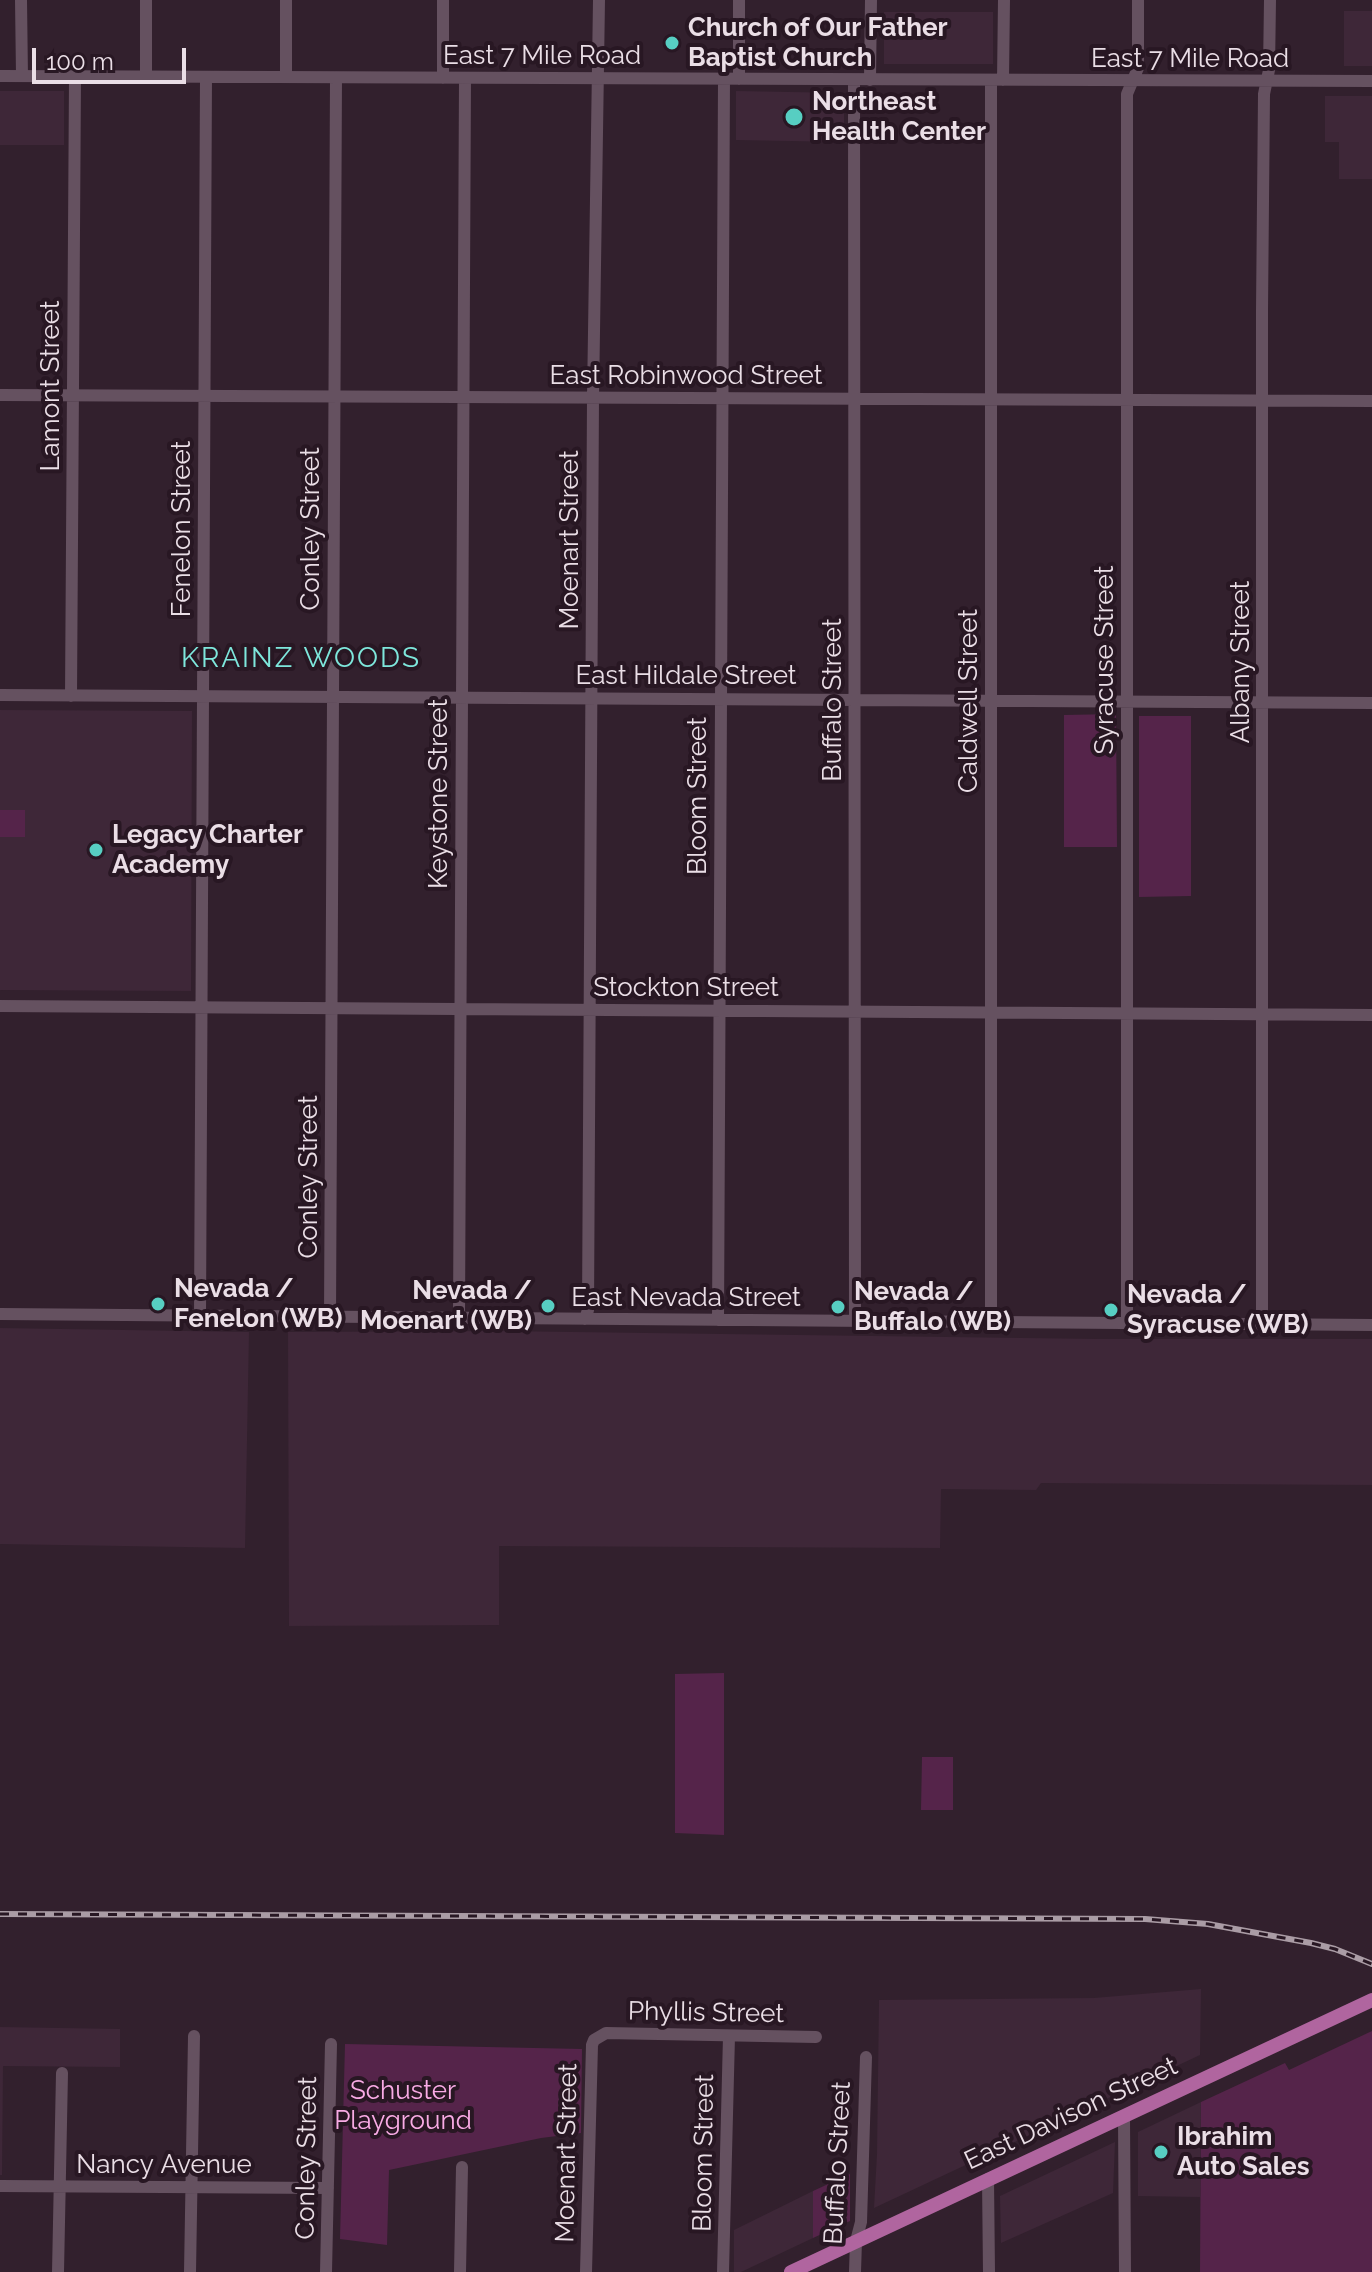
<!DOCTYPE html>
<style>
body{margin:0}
#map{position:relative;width:1372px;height:2272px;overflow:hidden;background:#32202d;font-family:Raleway,sans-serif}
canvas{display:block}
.scale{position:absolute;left:32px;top:48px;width:154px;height:36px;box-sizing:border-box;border:4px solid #eadee6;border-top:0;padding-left:10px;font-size:24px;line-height:28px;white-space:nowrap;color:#eadee6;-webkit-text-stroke:6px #281723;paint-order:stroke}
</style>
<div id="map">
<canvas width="1372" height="2272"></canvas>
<div class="scale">100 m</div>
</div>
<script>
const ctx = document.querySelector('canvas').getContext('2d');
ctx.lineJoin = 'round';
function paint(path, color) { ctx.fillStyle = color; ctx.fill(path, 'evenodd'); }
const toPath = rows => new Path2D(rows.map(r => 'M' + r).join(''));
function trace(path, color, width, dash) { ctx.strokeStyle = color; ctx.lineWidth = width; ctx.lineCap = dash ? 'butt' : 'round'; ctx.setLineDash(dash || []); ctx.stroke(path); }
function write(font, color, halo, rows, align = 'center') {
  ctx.font = font + ' Raleway,sans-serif'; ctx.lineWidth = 8; ctx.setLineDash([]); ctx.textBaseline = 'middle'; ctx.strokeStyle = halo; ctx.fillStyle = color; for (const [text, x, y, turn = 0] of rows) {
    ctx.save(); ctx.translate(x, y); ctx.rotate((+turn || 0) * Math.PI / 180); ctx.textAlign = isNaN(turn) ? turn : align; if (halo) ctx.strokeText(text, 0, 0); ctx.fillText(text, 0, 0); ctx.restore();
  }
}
paint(toPath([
 [1344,11,1372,11,1372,66,1344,66],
 [884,12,993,12,993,64,884,64],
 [0,91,64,91,64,145,0,145],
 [736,91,844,93,844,142,736,140],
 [1325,96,1372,96,1372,179,1339,179,1339,142,1325,142],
 [0,710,192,711,191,991,0,990],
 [0,1328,249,1332,245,1548,0,1544],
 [498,1331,1098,1339,1372,1339,1372,1485,1041,1483,1036,1490,941,1489,940,1548,499,1546,499,1625,289,1626,288,1332],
 [1201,1989,1200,2055,874,2208,877,2154,879,2000,1094,1998],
 [0,2027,120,2029,120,2067,3,2066,2,2175,0,2175],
 [1201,2102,1200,2197,1138,2196,1138,2132],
 [1115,2142,1113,2193,1001,2243,1000,2196],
 [813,2191,813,2238,741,2272,734,2272,734,2230]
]), '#3e2738');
paint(toPath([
 [1116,714,1117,847,1064,847,1064,715],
 [1139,716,1191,716,1191,896,1139,897],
 [0,810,25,810,25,837,0,837],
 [724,1673,724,1835,675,1833,675,1674],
 [922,1757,953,1757,953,1810,921,1810],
 [1372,2031,1372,2272,1200,2272,1201,2102,1285,2063,1289,2070],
 [345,2044,582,2049,581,2133,541,2138,389,2170,387,2245,340,2239],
 [850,2174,850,2221,813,2238,813,2191]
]), '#55244a');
trace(toPath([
 [21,0,22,76],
 [146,0,146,77],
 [0,76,1372,81],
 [286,77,286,0],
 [443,78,443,0],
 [739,79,739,0],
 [854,80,855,1321],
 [870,80,871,0],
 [1003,80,1004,0],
 [0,395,1372,401],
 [0,695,1372,703],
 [71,696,75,77],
 [0,1006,1372,1015],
 [0,1314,1372,1325],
 [200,1316,206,77],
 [330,1317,336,78],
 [459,1318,465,78],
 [585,1319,588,1310,593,398,599,0],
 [718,1320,724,79],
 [991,1322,991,80],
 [1127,1323,1127,94,1138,68,1138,0],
 [1262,1324,1262,310,1264,94,1269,70,1270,0],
 [1124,2117,1125,2272],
 [988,2179,989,2272],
 [0,2186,328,2188],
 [58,2272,62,2073],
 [190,2272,194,2036],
 [326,2272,331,2044],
 [460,2272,462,2167],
 [586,2272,592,2045,594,2040,606,2033,816,2037],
 [723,2272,729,2036],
 [855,2272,856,2241,861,2222,866,2057]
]), '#655160', 12);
trace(toPath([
 [791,2272,1372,2000]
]), '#b0659f', 14);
const rail = toPath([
 [0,1914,1145,1919,1208,1924,1311,1943,1335,1949,1372,1964]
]);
trace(rail, '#aa9ca5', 6);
trace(rail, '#281723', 3, [9]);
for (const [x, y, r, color] of [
 [672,43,8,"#57cec2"],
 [794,117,10,"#57cec2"],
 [96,850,8,"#57cec2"],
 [158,1304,8,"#57cec2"],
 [548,1306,8,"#57cec2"],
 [838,1307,8,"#57cec2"],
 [1111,1310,8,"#57cec2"],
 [1161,2152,8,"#57cec2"]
]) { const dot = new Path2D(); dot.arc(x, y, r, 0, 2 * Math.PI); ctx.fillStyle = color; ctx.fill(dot); trace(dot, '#281723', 3); }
write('bold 26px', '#eadee6', '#281723', [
 ["Church of Our Father",688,28],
 ["Baptist Church",688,58],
 ["Northeast",812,102],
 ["Health Center",812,132],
 ["Legacy Charter",112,835],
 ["Academy",112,865],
 ["Nevada /",174,1289],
 ["Fenelon (WB)",174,1319],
 ["Nevada /",532,1291,"right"],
 ["Moenart (WB)",532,1321,"right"],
 ["Nevada /",854,1292],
 ["Buffalo (WB)",854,1322],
 ["Nevada /",1127,1295],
 ["Syracuse (WB)",1127,1325],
 ["Ibrahim",1177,2137],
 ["Auto Sales",1177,2167]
], 'left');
write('26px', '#eadee6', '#281723', [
 ["East 7 Mile Road",542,56],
 ["East 7 Mile Road",1190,59],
 ["East Robinwood Street",686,376],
 ["Lamont Street",51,386,-90],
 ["Fenelon Street",182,529,-90],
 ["Conley Street",311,529,-90],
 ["Moenart Street",570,540,-90],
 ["Syracuse Street",1105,660,-90],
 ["Albany Street",1241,662,-90],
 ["East Hildale Street",686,676],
 ["Buffalo Street",833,700,-90],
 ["Caldwell Street",969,701,-90],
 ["Keystone Street",439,794,-90],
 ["Bloom Street",698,796,-90],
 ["Stockton Street",686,988],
 ["Conley Street",309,1177,-90],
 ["East Nevada Street",686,1298],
 ["Phyllis Street",706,2013,1],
 ["East Davison Street",1071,2114,-25],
 ["Moenart Street",567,2153,-89],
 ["Bloom Street",704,2153,-89],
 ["Conley Street",307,2158,-89],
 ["Buffalo Street",838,2163,-87],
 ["Nancy Avenue",164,2165]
]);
write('26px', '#f9abe5', '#281723', [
 ["Schuster",403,2091],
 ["Playground",403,2121]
]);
ctx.letterSpacing = '2px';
write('28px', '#7ee7dc', '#281723', [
 ["KRAINZ WOODS",301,659]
]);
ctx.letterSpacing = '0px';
</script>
